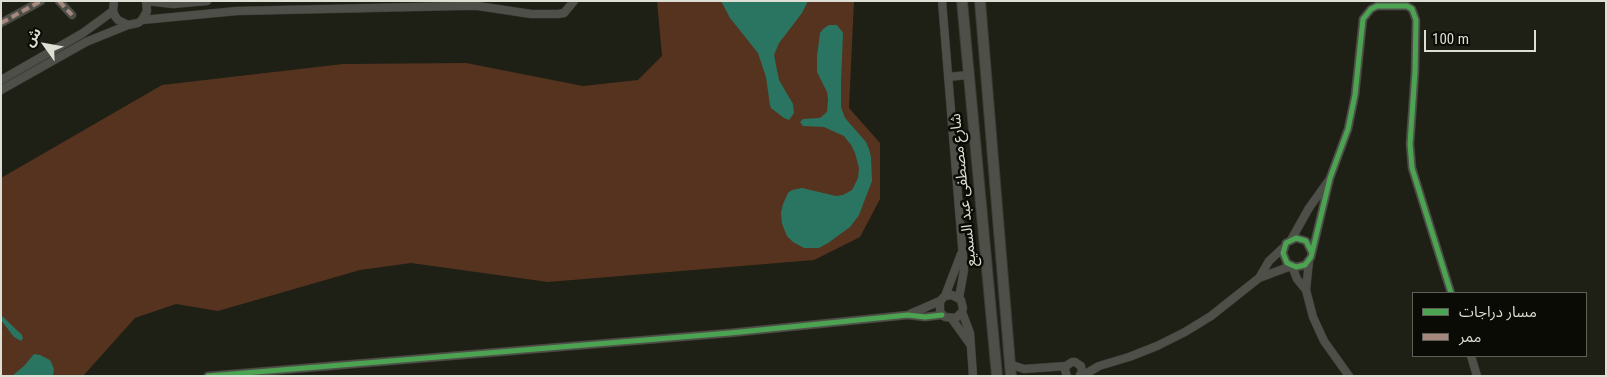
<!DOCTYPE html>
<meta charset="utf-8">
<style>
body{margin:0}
#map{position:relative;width:1607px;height:377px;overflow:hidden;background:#1e1f15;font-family:"Roboto Condensed","Noto Sans Arabic",sans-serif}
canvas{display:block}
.frame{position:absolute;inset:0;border:2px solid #dedfd4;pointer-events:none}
.legend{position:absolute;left:1412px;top:292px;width:175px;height:65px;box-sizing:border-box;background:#0b0b05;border:1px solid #5f6058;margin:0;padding:6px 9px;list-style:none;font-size:15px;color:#dedfd4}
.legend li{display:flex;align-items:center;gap:10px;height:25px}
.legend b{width:25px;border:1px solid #5f6058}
.north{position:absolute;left:20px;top:20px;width:50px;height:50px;-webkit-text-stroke:4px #0b0b05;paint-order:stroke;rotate:302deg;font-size:14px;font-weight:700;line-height:20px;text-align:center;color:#dedfd4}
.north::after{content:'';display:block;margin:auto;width:18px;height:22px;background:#dedfd4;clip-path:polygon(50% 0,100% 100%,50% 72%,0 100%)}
.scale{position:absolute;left:1424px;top:30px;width:112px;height:22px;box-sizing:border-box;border:2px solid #dedfd4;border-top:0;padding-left:6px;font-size:15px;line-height:18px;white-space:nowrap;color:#dedfd4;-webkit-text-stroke:4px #0b0b05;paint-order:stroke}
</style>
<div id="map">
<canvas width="1607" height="377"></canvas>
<div class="frame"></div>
<ul class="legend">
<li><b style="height:6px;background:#4ca352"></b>مسار دراجات</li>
<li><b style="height:6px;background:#a5887d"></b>ممر</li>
</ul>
<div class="north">ش</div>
<div class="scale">100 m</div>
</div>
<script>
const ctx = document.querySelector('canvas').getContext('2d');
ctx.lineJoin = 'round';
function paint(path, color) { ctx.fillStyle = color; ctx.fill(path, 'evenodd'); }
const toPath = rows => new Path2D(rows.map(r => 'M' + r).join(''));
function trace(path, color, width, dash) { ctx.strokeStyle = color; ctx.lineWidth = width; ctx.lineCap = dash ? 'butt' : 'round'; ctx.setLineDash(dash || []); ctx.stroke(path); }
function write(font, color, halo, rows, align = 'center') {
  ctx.font = font + ' "Roboto Condensed","Noto Sans Arabic",sans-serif'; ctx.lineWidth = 5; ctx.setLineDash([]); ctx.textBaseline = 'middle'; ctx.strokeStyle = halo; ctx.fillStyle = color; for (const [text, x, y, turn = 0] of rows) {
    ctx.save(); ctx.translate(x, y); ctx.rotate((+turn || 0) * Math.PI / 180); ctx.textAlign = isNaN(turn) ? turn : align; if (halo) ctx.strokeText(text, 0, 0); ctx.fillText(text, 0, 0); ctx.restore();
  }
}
paint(toPath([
 [657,1,854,1,849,108,880,143,880,199,860,237,814,260,548,282,411,263,360,270,218,311,176,304,135,318,83,376,1,376,1,178,162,85,343,64,466,63,583,86,638,80,662,56]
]), '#56331f');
paint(toPath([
 [721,1,808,1,802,13,779,43,774,55,779,80,793,104,794,113,789,120,784,118,771,108,770,105,766,77,758,53,730,18],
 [829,25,837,25,843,33,841,82,841,107,845,118,866,142,869,149,871,157,872,181,859,215,850,227,828,243,819,248,804,248,793,242,787,236,782,224,781,213,783,204,788,193,792,190,802,188,836,196,843,195,852,190,858,178,859,168,855,153,851,145,844,136,824,127,803,126,800,122,803,119,820,118,827,112,828,99,827,92,817,72,817,56,820,33,823,29],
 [1,315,22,335,23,338,21,341,14,337,1,320],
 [34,354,40,355,50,360,54,369,53,376,12,376,24,366]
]), '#2a7562');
const minor = toPath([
 [59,1,72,15],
 [114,1,113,11,115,16,118,20,128,25,138,23,142,20,147,11,146,1],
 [147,1,173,4,207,1],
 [942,1,964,270,959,298],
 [142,20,237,11,459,6,478,6,531,14,558,14,564,13,574,1],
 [1,23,41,1],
 [948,77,968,75],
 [1,80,83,33,113,11],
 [1,90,86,42,128,25],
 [1291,240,1309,208,1329,180],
 [1311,251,1306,241,1296,238,1286,243,1283,253,1287,263,1296,267,1305,265,1311,257,1330,178,1348,129,1355,95,1363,19,1371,9,1377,6,1407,6,1412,9,1416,20,1415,72,1410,144,1412,168,1451,293],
 [1309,261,1306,290,1313,317,1324,341,1349,376],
 [1292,266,1297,279,1306,290],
 [1259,278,1269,261,1283,248],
 [945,296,961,254],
 [962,312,970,333,973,376],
 [910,314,940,301,945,296,952,295,961,300,963,308,962,312,956,318,945,317,940,312,940,301],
 [952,319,970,344],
 [1471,356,1477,376],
 [1009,364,1024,369,1066,366],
 [1080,375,1087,373,1099,366,1129,357,1157,346,1185,332,1211,316,1259,278,1291,266],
 [208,376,730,333,908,315,925,317,942,315],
 [1067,376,1065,370,1066,366,1072,362,1075,362,1081,366,1082,372,1080,376]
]);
const tertiary = toPath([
 [962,1,997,376],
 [980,1,1011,376]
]);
trace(minor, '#3b3b34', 9);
trace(tertiary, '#3b3b34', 12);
trace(minor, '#4e4f48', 8);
trace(tertiary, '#4e4f48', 10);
trace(toPath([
 [59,1,72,15],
 [1,23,41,1]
]), '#a5887d', 4, [8, 4]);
trace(toPath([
 [1311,251,1306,241,1296,238,1286,243,1283,253,1287,263,1296,267,1305,265,1311,257,1330,178,1348,129,1355,95,1363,19,1371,9,1377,6,1407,6,1412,9,1416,20,1415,72,1410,144,1412,168,1451,293],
 [208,376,730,333,908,315,925,317,942,315]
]), '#4ca352', 5);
write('15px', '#dedfd4', '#0b0b05', [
 ["شارع مصطفى عبد السميع",964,190,-96]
]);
</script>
